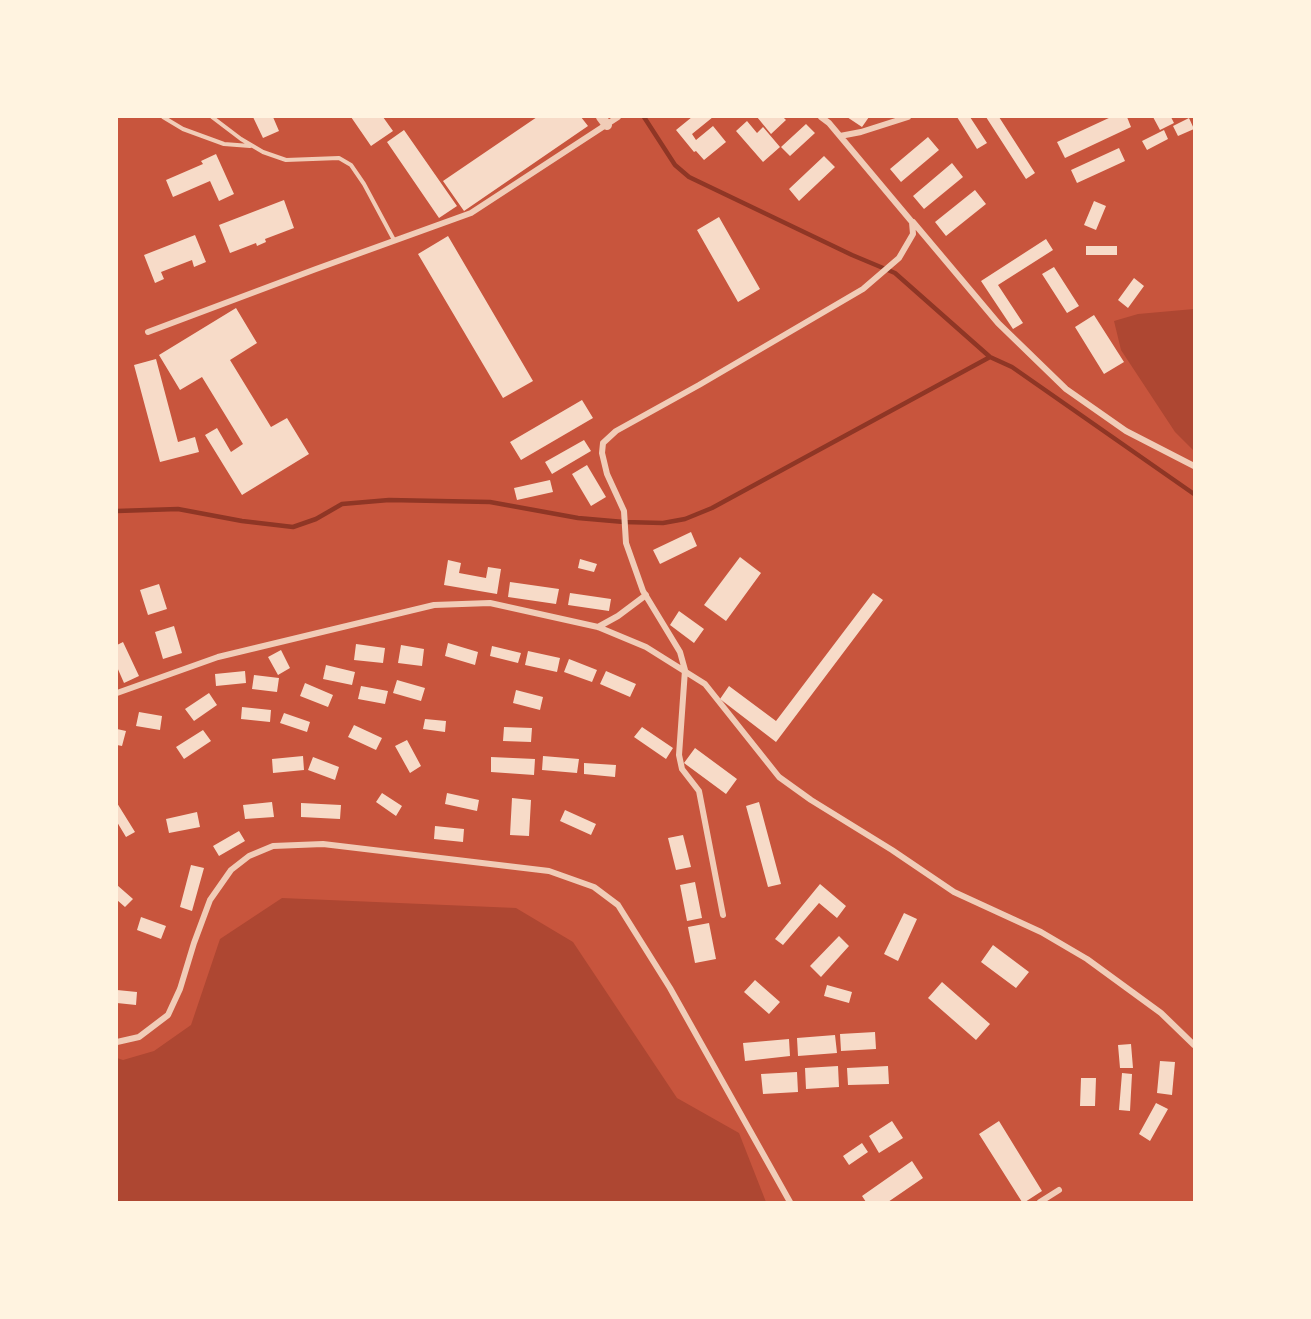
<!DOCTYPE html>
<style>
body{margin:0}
#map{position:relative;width:1311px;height:1319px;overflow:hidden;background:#c8553d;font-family:Figtree,sans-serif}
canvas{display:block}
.frame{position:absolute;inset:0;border:118px solid #fff3e0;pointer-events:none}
</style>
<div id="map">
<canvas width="1311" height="1319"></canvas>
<div class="frame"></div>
</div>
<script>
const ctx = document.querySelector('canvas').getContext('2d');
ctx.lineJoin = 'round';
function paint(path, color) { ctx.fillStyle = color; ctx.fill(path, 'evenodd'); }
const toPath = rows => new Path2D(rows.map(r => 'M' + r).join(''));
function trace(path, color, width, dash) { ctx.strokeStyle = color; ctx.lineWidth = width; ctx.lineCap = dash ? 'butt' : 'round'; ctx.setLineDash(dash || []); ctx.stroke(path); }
paint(toPath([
 [1194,309,1194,451,1175,432,1121,350,1114,321,1138,314],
 [282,898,516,908,573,942,677,1098,739,1133,766,1202,117,1202,117,1058,123,1060,154,1051,191,1025,220,939]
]), '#ae4732');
trace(toPath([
 [644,117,675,165,689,177,852,255,895,273,990,357],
 [117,511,178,509,242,521,293,527,316,519,342,504,389,500,490,502,578,518,624,522,663,523,685,519,712,508,990,357,1012,367,1194,494]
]), '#8f3625', 4.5);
paint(toPath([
 [253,117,273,117,279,131,263,138],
 [351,117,383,117,393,131,371,146],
 [537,117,581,117,588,126,464,211,443,181],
 [692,117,713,117,692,134,696,140,713,126,726,142,704,160,696,151,694,152,676,130],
 [757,117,783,117,786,120,771,134],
 [847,117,869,117,862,127],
 [957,117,970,117,987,143,977,149],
 [986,117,999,117,1035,173,1026,179],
 [1111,117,1127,117,1131,127,1065,158,1057,142],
 [1153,117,1171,117,1174,123,1160,130],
 [1189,118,1194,129,1178,136,1173,126],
 [747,121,757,133,763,127,780,147,763,162,736,131],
 [806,124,815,133,790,156,781,147],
 [404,130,457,206,439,218,387,142],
 [1164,130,1168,139,1147,150,1142,141],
 [928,137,939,150,901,182,890,169],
 [1119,148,1125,161,1077,183,1071,170],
 [216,154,234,194,219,201,210,181,173,197,166,180,203,164,201,161],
 [824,156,835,167,799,201,789,189],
 [952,163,963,177,924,209,913,196],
 [975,190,986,204,946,236,935,222],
 [284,200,294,228,265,239,266,242,257,246,256,243,230,253,219,225],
 [1094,201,1106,206,1096,230,1084,225],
 [719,217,760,289,738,302,697,230],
 [195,235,206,262,194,267,192,260,161,272,164,279,155,283,144,255],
 [448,236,533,381,503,398,418,254],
 [1046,239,1053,250,998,285,1023,323,1013,329,981,281],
 [1086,246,1117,246,1117,255,1086,255],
 [1054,267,1079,306,1067,313,1042,274],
 [1134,278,1144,286,1128,308,1118,300],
 [236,308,257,343,230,360,271,427,287,418,309,454,242,495,205,435,217,428,231,452,243,444,202,377,180,390,159,355],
 [1094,315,1124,362,1104,374,1075,327],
 [156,359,178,442,195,437,199,452,160,462,134,365],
 [582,400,593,418,521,460,510,442],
 [584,440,591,451,552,474,545,462],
 [587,465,606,497,591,506,572,474],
 [550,480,553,492,517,500,514,488],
 [691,532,697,546,660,564,653,550],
 [740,557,761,573,726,621,704,605],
 [580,559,597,564,594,572,578,568],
 [448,560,461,563,459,573,486,578,488,567,501,569,497,594,444,585],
 [510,582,559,589,556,604,508,597],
 [159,584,167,609,148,615,140,590],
 [570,593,611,599,609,611,568,605],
 [873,593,883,600,776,742,720,699,729,686,776,721],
 [679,611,704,629,694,643,670,625],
 [174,626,182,653,163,659,155,632],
 [123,642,139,676,124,683,117,667,117,645],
 [448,643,478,652,475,665,445,656],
 [356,644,385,648,383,663,354,660],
 [401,645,424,649,422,666,398,663],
 [492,646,521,653,518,663,490,656],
 [281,650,290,668,278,675,268,657],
 [528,651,560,658,557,672,525,665],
 [569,659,597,670,592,682,564,672],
 [326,665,355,672,352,685,323,679],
 [245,671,246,683,216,686,215,674],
 [606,671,636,684,630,697,600,684],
 [254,675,279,678,277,692,252,689],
 [397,680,425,688,421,701,393,693],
 [305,683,333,695,328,707,300,696],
 [361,686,388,691,385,704,358,699],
 [516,690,543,697,540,710,513,703],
 [209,693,217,705,194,721,185,709],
 [242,707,271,710,270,722,241,719],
 [139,712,162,716,160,730,136,726],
 [284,713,310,722,307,732,280,723],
 [425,719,446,721,445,732,423,729],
 [354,725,382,738,376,750,348,737],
 [504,727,532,728,531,742,503,741],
 [642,727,673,748,666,759,634,737],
 [117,729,126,731,122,746,117,745],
 [203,730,211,741,184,759,176,747],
 [407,740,421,766,410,773,395,746],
 [695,748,737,779,726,794,684,763],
 [303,756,304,770,273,773,272,759],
 [543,756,579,759,577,773,542,770],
 [313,757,339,767,335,780,308,770],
 [491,757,535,759,534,775,491,772],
 [584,763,616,765,615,777,584,774],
 [382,793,402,806,396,816,376,802],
 [447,793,479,800,477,811,445,804],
 [512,798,531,800,529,836,510,835],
 [272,802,274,817,245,819,243,805],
 [759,802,781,884,768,887,746,806],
 [117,803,135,832,126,837,117,822],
 [301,803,341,805,340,819,301,817],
 [565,810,596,824,591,835,560,821],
 [197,812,200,827,169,833,166,819],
 [435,826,464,829,463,842,434,839],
 [239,831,245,841,219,856,213,846],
 [683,835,691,867,676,870,668,838],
 [191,865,204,868,192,911,180,907],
 [695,882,702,918,687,921,680,885],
 [820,884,846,906,837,918,819,903,783,945,775,939],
 [117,885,133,899,125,907,117,900],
 [904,913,917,919,898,961,884,954],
 [141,917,166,926,161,939,137,930],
 [709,923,716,959,695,963,688,927],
 [839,936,849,946,821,977,810,966],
 [993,945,1029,972,1016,988,981,962],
 [755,980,780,1002,769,1014,744,992],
 [942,982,990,1024,976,1040,928,998],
 [827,985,852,992,849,1003,824,996],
 [117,990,137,992,136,1005,117,1003],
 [875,1032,876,1049,841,1051,840,1034],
 [835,1035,837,1053,798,1056,797,1038],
 [789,1039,790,1056,745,1061,743,1043],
 [1131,1044,1133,1068,1120,1068,1118,1045],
 [1160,1061,1175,1062,1172,1095,1157,1093],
 [838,1066,839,1087,806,1089,805,1068],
 [888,1066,889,1084,848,1085,847,1068],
 [797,1072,798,1092,763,1094,761,1074],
 [1122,1073,1132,1074,1130,1111,1119,1110],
 [1081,1078,1096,1078,1095,1106,1080,1106],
 [1156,1103,1168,1109,1150,1141,1139,1134],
 [892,1121,903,1138,879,1153,869,1136],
 [999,1121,1042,1191,1025,1202,1022,1202,979,1134],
 [862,1143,868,1152,849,1165,843,1156],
 [912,1161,923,1178,888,1202,866,1202,862,1196]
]), '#f7dbc8');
trace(toPath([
 [163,117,183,129,224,144,250,146],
 [212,117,241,139,263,152,286,160,339,158,351,165,364,184,394,240]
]), '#f1ccb7', 4);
trace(toPath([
 [840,136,861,132,908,117],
 [913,222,998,323,1066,389,1126,431,1194,466],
 [148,332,316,269,471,213,618,117],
 [598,627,618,616,646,595],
 [117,693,218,657,434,605,490,603,598,627,646,647,705,684,779,777,811,800,892,850,954,892,1041,932,1087,959,1161,1013,1194,1045],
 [723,915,699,791,682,769,679,755,685,670,680,652,643,591,626,543,624,511,607,474,602,453,603,443,616,431,699,385,863,289,899,258,913,234,912,222,829,123,821,117],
 [117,1042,139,1037,168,1015,180,989,194,943,210,900,231,870,249,856,273,846,323,844,549,871,594,887,618,905,670,988,790,1202],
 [1040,1202,1059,1190]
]), '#f1ccb7', 6);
trace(toPath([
 [601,117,607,125]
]), '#f1ccb7', 10);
</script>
